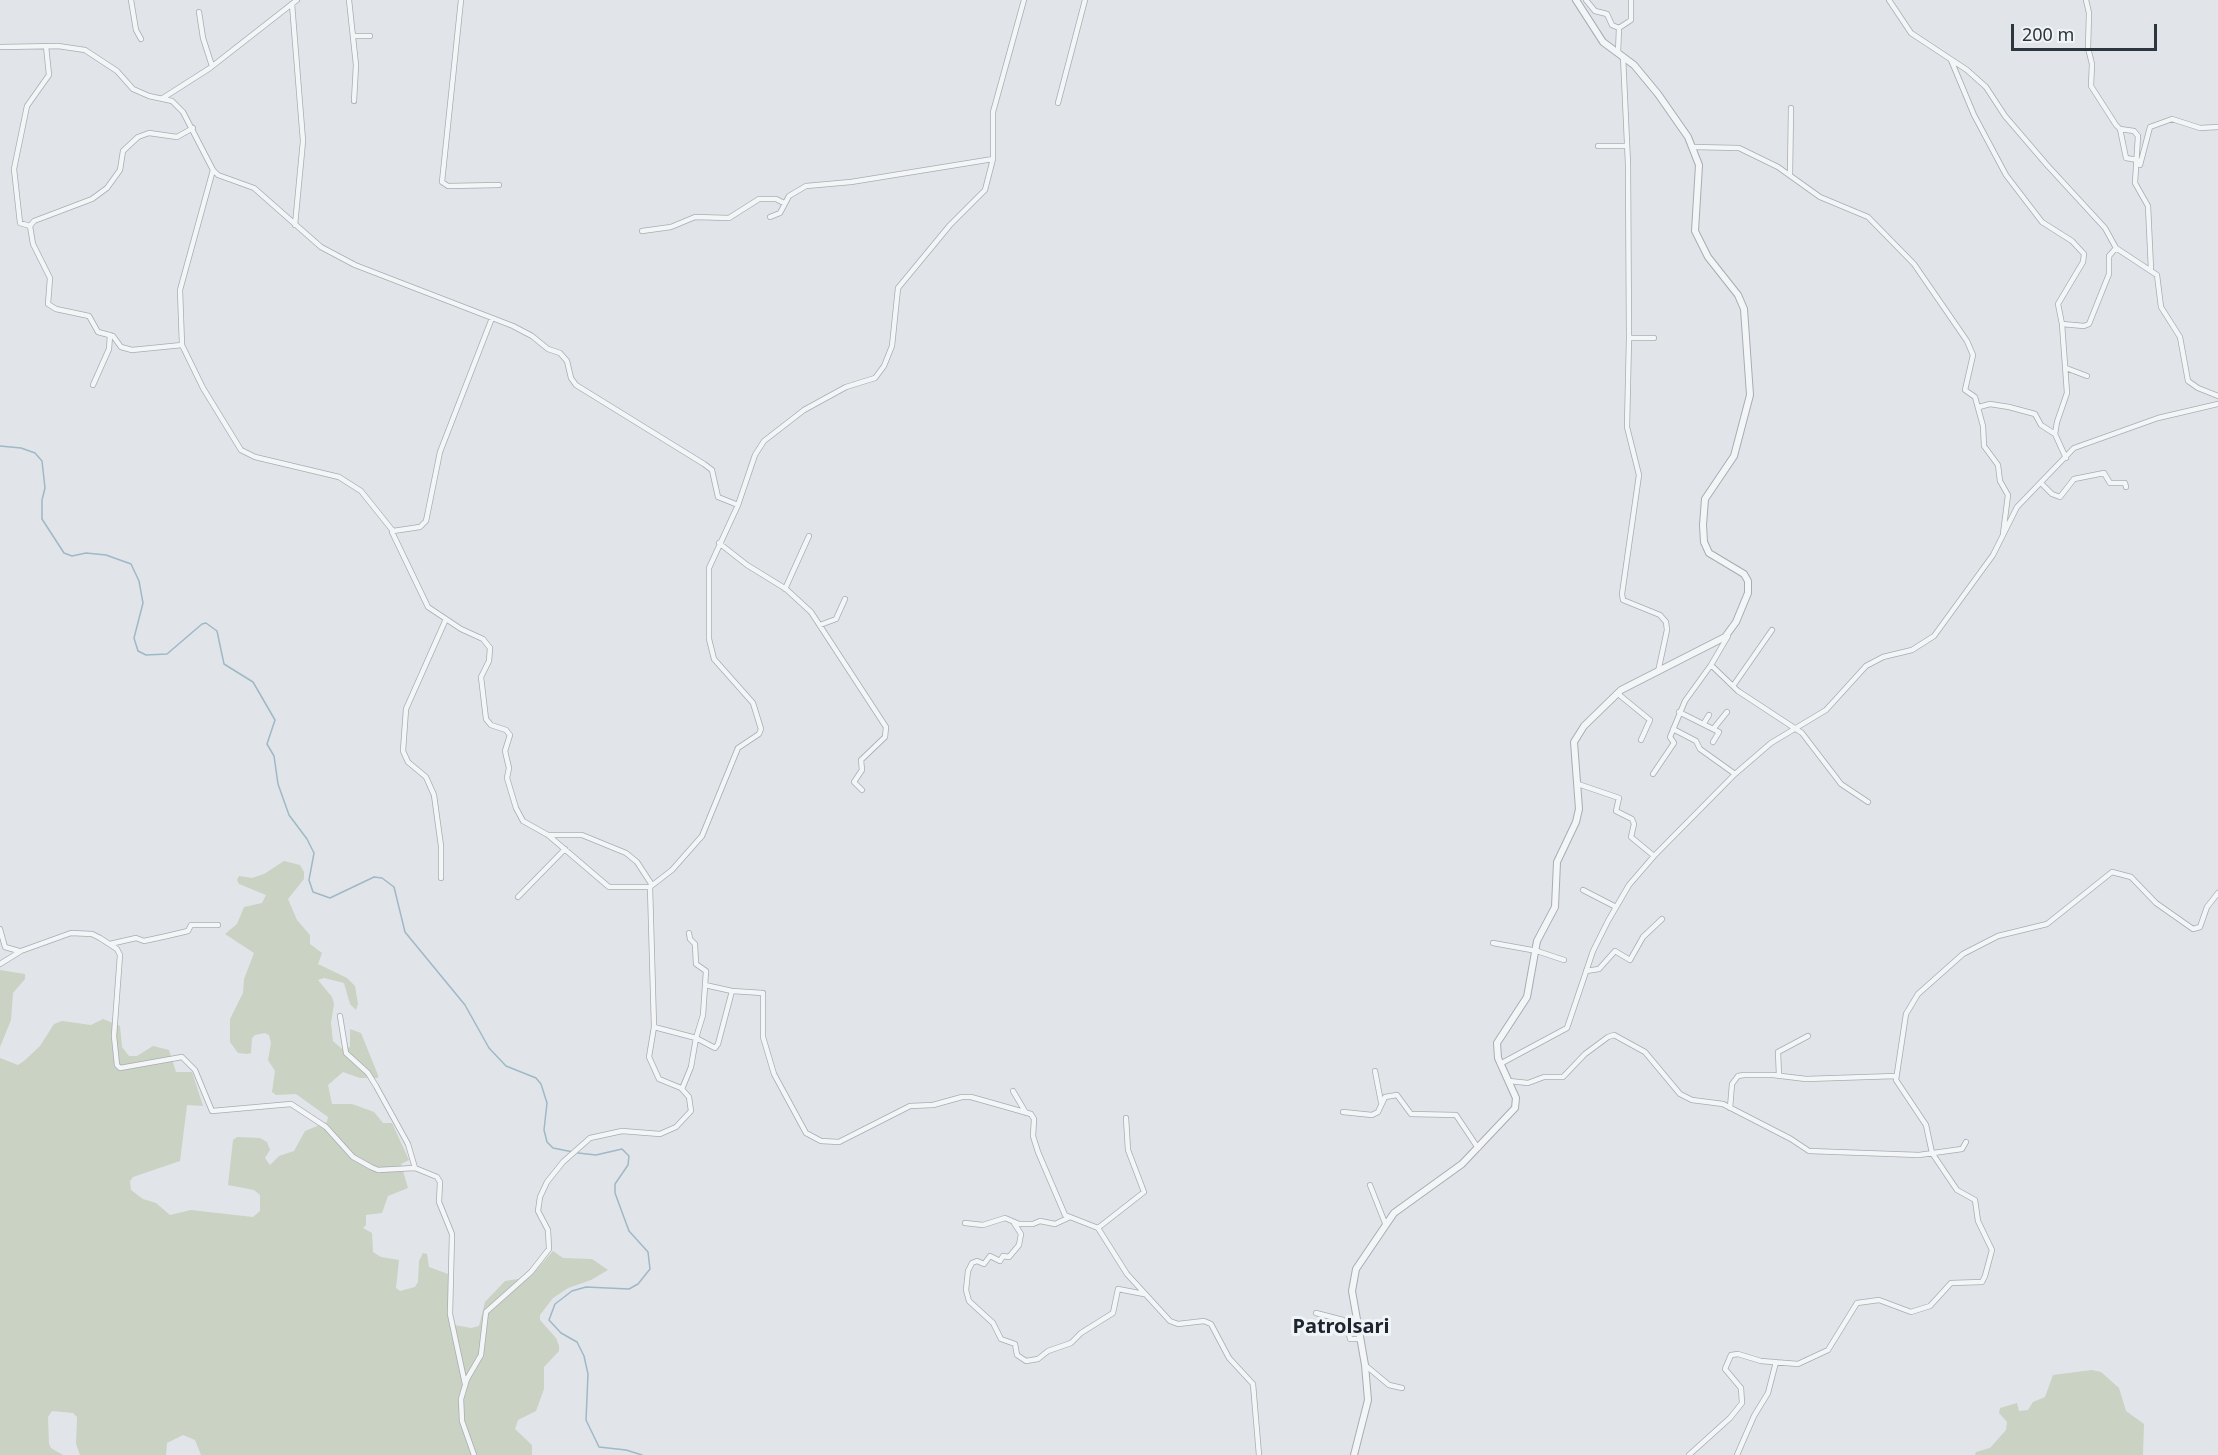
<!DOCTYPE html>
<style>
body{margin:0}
#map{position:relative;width:2218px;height:1455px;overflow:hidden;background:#e1e5e9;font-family:"Noto Sans",sans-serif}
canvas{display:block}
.scale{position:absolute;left:2011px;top:24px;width:146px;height:27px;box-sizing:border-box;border:3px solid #2b363f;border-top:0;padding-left:8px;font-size:18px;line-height:21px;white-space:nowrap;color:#2b363f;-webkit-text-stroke:4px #f1f4f6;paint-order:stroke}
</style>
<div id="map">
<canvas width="2218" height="1455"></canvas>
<div class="scale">200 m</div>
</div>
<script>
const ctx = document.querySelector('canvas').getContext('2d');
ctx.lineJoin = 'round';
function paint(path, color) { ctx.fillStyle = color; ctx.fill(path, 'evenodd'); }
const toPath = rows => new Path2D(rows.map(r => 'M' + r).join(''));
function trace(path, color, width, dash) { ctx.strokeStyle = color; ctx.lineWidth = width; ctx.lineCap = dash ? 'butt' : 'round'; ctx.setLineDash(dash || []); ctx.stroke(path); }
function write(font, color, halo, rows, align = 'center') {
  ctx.font = font + ' "Noto Sans",sans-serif'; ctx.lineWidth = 6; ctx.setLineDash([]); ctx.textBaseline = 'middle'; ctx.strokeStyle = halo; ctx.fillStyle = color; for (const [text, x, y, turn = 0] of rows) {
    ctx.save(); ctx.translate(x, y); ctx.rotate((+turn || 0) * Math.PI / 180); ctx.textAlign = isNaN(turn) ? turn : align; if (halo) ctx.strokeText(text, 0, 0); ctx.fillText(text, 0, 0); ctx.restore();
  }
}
paint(toPath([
 [284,861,300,865,304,872,304,879,288,899,297,920,310,935,310,944,322,953,318,964,347,978,355,986,358,1004,356,1010,350,1004,344,983,324,978,318,980,332,997,334,1004,331,1023,333,1041,342,1049,350,1047,350,1029,361,1033,378,1075,378,1078,360,1078,343,1072,328,1085,332,1104,352,1104,374,1112,383,1123,392,1123,409,1160,401,1164,408,1188,388,1196,382,1213,366,1215,366,1225,363,1228,372,1233,373,1252,381,1257,399,1260,396,1288,400,1291,415,1287,418,1282,419,1261,423,1253,427,1254,429,1267,448,1274,449,1324,471,1328,479,1326,485,1302,505,1281,530,1277,553,1251,563,1258,592,1259,608,1270,591,1280,568,1288,553,1298,540,1315,540,1320,556,1338,559,1346,559,1351,544,1367,544,1389,536,1411,518,1420,515,1429,532,1445,532,1455,201,1455,195,1440,183,1435,167,1443,166,1455,80,1455,76,1444,77,1417,73,1413,52,1411,48,1417,49,1444,51,1448,63,1455,0,1455,0,1058,18,1065,24,1061,40,1046,54,1024,62,1021,91,1025,103,1019,120,1026,122,1047,129,1056,137,1056,153,1046,169,1050,176,1072,192,1072,203,1106,187,1105,180,1161,133,1177,130,1181,131,1190,143,1199,156,1203,170,1215,191,1210,253,1217,260,1211,260,1195,254,1190,228,1185,233,1140,237,1137,260,1138,267,1142,270,1150,265,1158,270,1165,279,1156,294,1151,305,1131,327,1122,328,1117,296,1094,276,1095,272,1092,275,1071,268,1060,271,1043,269,1035,265,1033,255,1035,252,1038,251,1053,247,1054,238,1053,230,1042,230,1019,243,993,244,979,254,953,225,934,237,924,244,907,262,903,266,895,239,884,237,880,239,876,252,878,264,874],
 [0,970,25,974,25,979,13,993,11,1020,0,1047],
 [2092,1370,2101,1372,2119,1388,2126,1411,2144,1424,2143,1455,1975,1455,1976,1452,1990,1448,2006,1430,2007,1422,1999,1413,2000,1408,2017,1403,2019,1411,2028,1410,2033,1402,2045,1397,2053,1375]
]), '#c9d2c3');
trace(toPath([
 [0,446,21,448,35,453,42,461,45,488,42,500,42,519,64,553,72,556,86,553,106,555,131,564,139,581,143,603,134,638,138,651,146,655,167,654,202,624,206,623,217,631,224,664,253,682,275,720,267,744,274,756,278,784,289,815,307,839,314,853,309,880,313,892,330,898,374,877,382,878,394,887,405,932,465,1005,489,1048,506,1066,536,1078,541,1084,547,1103,544,1130,547,1142,553,1148,573,1152],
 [578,1153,596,1155,622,1149,629,1156,628,1165,615,1184,615,1193,629,1231,648,1252,650,1269,638,1284,629,1289,586,1287,572,1291,555,1304,549,1320,561,1333,577,1342,584,1356,588,1374,586,1420,599,1447,626,1450,642,1455]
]), '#9fb8c6', 1.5);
const minor = toPath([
 [131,0,136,30,141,39],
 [349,0,356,65,354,101],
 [461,0,442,182,448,186,499,185],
 [1586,0,1595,11,1607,14,1612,25,1619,28],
 [1889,0,1911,33,1967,70,1986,87,2005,116,2047,165,2105,228,2116,248,2157,275,2161,307,2180,337,2188,381,2198,388,2218,396],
 [2086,0,2089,13,2088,48,2092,64,2091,86,2116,125,2120,129,2134,131,2138,136,2135,183,2148,206,2151,269],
 [292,4,303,141,295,225],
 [199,12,203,38,212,66],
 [353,36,370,36],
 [0,47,58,46,85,50,117,71,133,89,149,96,172,101,183,112,213,170,218,175,254,188,321,247,355,265,513,326,532,336,548,349,560,353,567,361,571,378,576,385,704,464,712,470,718,497,738,505,709,568,709,639,714,659,753,703,761,729,759,734,738,748,702,836,672,870,650,887,654,1027,649,1057,659,1079,681,1088,689,1097,691,1111,676,1127,660,1134,622,1131,590,1138,563,1162,547,1182,540,1197,538,1211,548,1230,549,1249,531,1272,486,1312,481,1355,467,1379,461,1399,462,1421,474,1455],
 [1618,53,1619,28,1631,20,1631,0],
 [1623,56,1628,164,1629,338,1627,427,1639,475,1622,594,1623,600,1660,615,1666,622,1667,630,1658,672],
 [1951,60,1974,115,2006,175,2042,222,2072,241,2084,254,2083,262,2058,304,2062,324,2067,393,2057,422,2055,434,2066,458],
 [163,98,210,68,297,0],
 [1058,103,1085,0],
 [2120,129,2126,158,2138,160],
 [1598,146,1627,146],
 [1693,147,1739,148,1778,167,1820,197,1868,217,1914,264,1967,341,1973,355,1965,390,1975,397,1983,426,1984,446,1998,465,2000,481,2008,495,2003,534],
 [2140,165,2150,127,2172,119,2200,128,2218,127],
 [213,170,180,290,182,345,203,388,241,450,255,457,339,477,361,491,393,531,420,527,426,521,440,452,492,318],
 [1790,174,1791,108],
 [770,217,780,213,789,196,806,186,851,182,993,159],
 [30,226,20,223,14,169,27,106,49,75,46,46],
 [642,231,671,227,695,217,729,218,759,199,776,199,784,203],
 [2062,324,2084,326,2089,324,2109,274,2109,256,2116,248],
 [1629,338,1654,338],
 [182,345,132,350,121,347,113,336,98,332,89,316,56,309,48,304,50,278,33,244,30,226,34,221,92,199,107,188,120,170,123,151,138,137,149,133,177,137,193,128],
 [2066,368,2087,376],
 [93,385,109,349,110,335],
 [1979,407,1990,404,2009,407,2035,414,2041,425,2055,434],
 [2042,484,2052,494,2060,497,2074,479,2104,473,2110,483,2125,483,2126,487],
 [738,505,755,455,764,441,804,410,846,387,875,378,884,366,892,346,898,288,950,225,985,190,993,159,993,112,1024,0],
 [392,532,428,607,461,629,483,639,490,648,489,661,481,677,486,719,491,725,506,730,510,735,505,751,509,768,507,778,516,808,523,821,548,835,609,887,650,887],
 [719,543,747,565,786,589,811,612,886,727,885,737,861,760,862,770,854,782,862,790],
 [785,589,809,536],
 [820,625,836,619,845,599],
 [1711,665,1728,636],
 [1733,686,1772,630],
 [1617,693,1650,720,1641,740],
 [1679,712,1719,732,1713,742],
 [1704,723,1709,715],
 [1714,728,1727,712],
 [1673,729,1696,741,1700,749,1735,774],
 [1653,774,1674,743,1670,737,1685,701,1711,665,1738,691,1802,733,1841,784,1868,802],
 [1578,784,1619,798,1616,811,1632,819,1634,824,1631,837,1654,856],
 [548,835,582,835,626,853,637,862,652,885],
 [441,878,441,846,434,795,426,777,408,762,403,751,406,709,446,619],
 [1583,890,1616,907],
 [518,897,565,849],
 [0,929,5,947,19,951],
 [1493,943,1537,951,1564,960],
 [110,944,136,938,144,941,167,936,188,931,191,925,218,925],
 [0,964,21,951,71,933,92,934,100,938,117,949,120,955,114,1036,117,1065,120,1068,182,1057,195,1070,212,1111,291,1104,326,1127,353,1157,371,1167,378,1170,415,1168,437,1177,440,1182,439,1202,452,1234,450,1314,465,1384],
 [1586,971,1599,969,1615,951,1630,960,1643,937,1662,919],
 [705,985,732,991],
 [340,1016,346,1053,368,1073,376,1086,408,1144,415,1168],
 [654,1027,696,1038,715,1048,718,1044,732,991,763,993,763,1037,774,1074,806,1133,821,1141,839,1142,910,1106,933,1105,962,1097,971,1097,1031,1114,1034,1119,1033,1136,1038,1152,1065,1215,1098,1228,1127,1274,1170,1321,1178,1324,1204,1321,1211,1324,1229,1358,1253,1384,1259,1455],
 [1500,1064,1567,1028,1593,951,1608,921,1629,885,1654,856,1735,774,1771,743,1826,710,1866,666,1883,657,1912,650,1934,636,1993,555,2017,507,2074,448,2158,418,2218,404],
 [1375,1071,1381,1102],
 [1779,1075,1778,1052,1808,1036],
 [1509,1081,1528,1083,1544,1077,1563,1077,1585,1054,1608,1037,1614,1035,1645,1052,1680,1094,1692,1100,1723,1104,1791,1139,1809,1151,1919,1155,1962,1149,1966,1142],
 [682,1089,691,1067,696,1038,703,1015,706,971,696,964,695,944,690,939,689,933],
 [1013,1091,1026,1113],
 [1730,1108,1732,1084,1738,1076,1744,1075,1773,1075,1806,1079,1896,1076],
 [1343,1112,1372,1115,1378,1112,1385,1097,1397,1095,1411,1114,1456,1115,1478,1148],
 [1370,1185,1385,1223],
 [965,1223,983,1225,1005,1218,1019,1224,1033,1224,1040,1221,1055,1224,1068,1218],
 [1014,1223,1021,1234,1019,1245,1009,1257,1003,1256,1000,1261,990,1256,984,1264,977,1261,972,1263,968,1271,966,1290,969,1301,993,1323,1001,1339,1015,1344,1017,1355,1026,1361,1038,1359,1048,1351,1071,1343,1081,1333,1113,1313,1118,1289,1144,1294],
 [1098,1228,1144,1192,1128,1150,1126,1118],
 [1316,1313,1343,1320,1347,1324,1350,1339,1360,1339],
 [1365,1365,1389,1385,1402,1388],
 [1689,1455,1730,1418,1742,1403,1741,1388,1725,1369,1731,1355,1738,1354,1761,1361,1798,1364,1828,1350,1857,1303,1879,1300,1911,1312,1930,1306,1951,1283,1982,1282,1985,1276,1992,1250,1978,1221,1975,1200,1957,1190,1932,1153,1926,1125,1896,1080,1906,1014,1918,994,1963,954,1998,936,2047,924,2112,872,2131,877,2156,903,2193,929,2200,927,2207,907,2218,893],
 [1737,1455,1754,1416,1768,1393,1776,1362]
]);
const tertiary = toPath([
 [1354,1455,1368,1400,1365,1365,1352,1291,1356,1269,1394,1213,1462,1164,1515,1108,1516,1098,1498,1058,1497,1043,1527,997,1537,941,1555,907,1557,862,1576,822,1579,809,1574,742,1584,726,1621,690,1725,637,1736,622,1748,593,1748,581,1744,574,1709,553,1704,542,1703,525,1705,499,1734,456,1750,395,1744,309,1738,295,1708,257,1695,231,1699,165,1688,137,1658,94,1634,65,1603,42,1576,0]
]);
trace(minor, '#a7adb3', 6);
trace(tertiary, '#a7adb3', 8);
trace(minor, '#f4f5f7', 4.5);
trace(tertiary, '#f4f5f7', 6);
write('bold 20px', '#1d2630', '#f1f4f6', [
 ["Patrolsari",1341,1327]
]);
</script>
